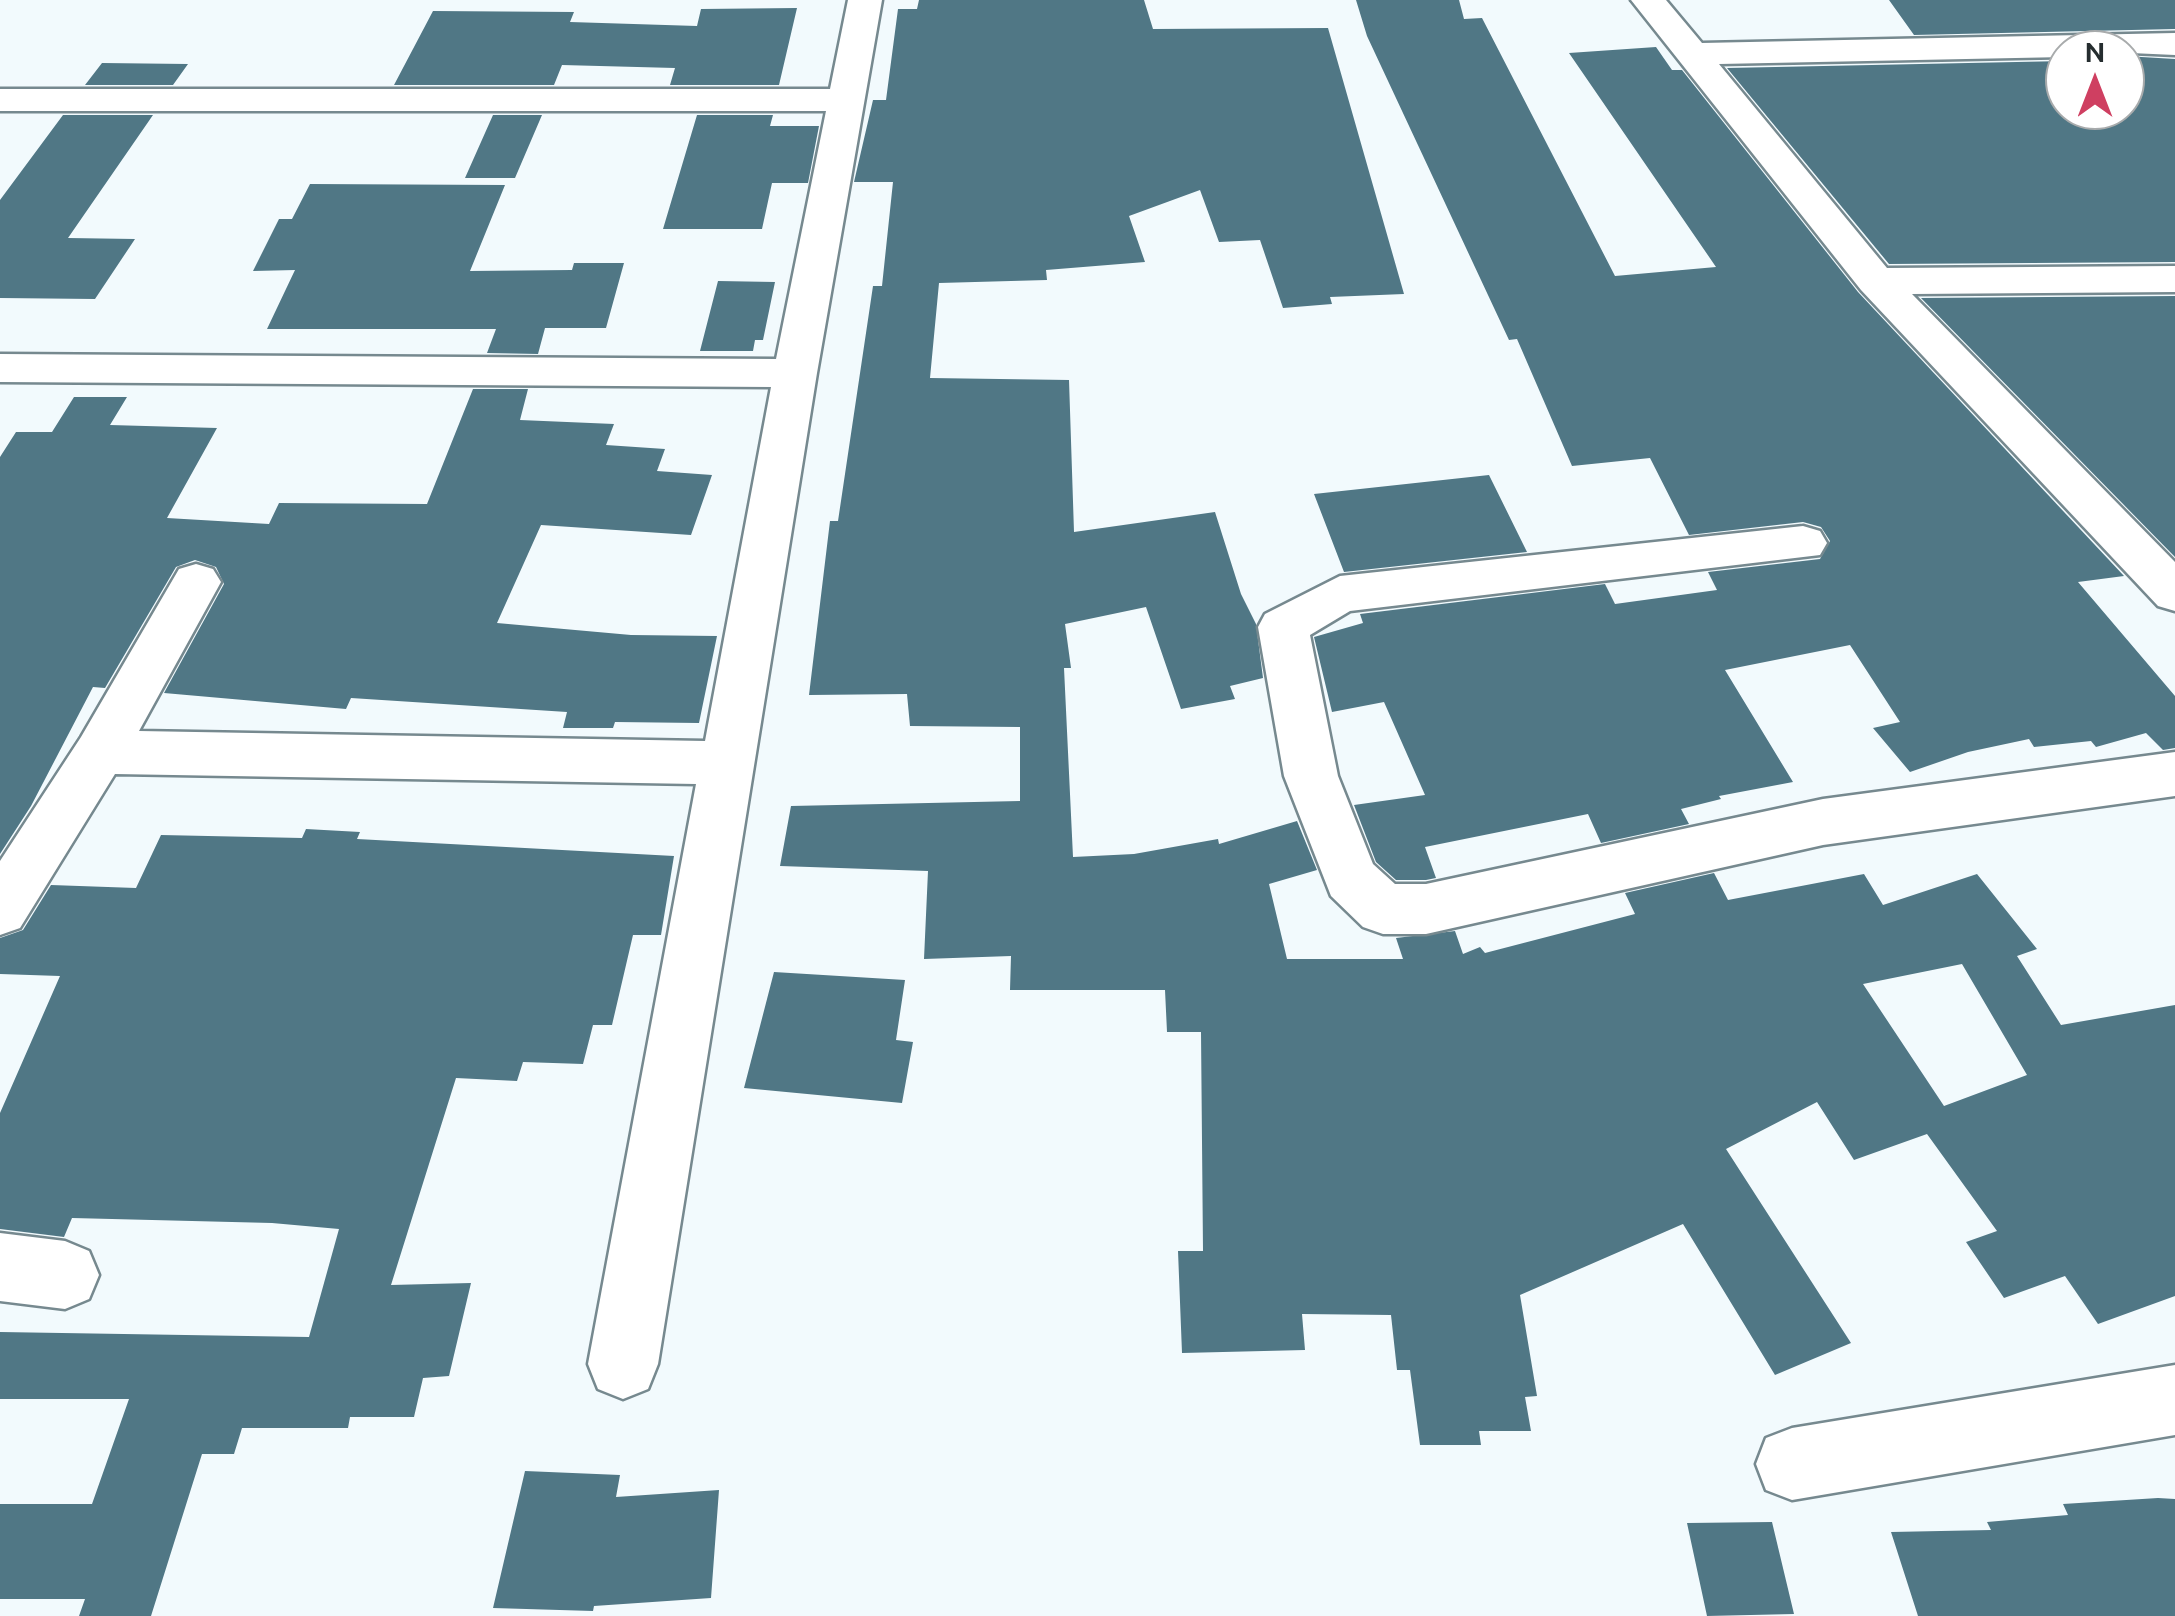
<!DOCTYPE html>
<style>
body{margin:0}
#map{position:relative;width:2175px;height:1616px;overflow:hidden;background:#f2fafd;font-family:Ubuntu,sans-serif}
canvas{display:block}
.north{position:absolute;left:2045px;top:30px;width:100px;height:100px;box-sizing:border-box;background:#fff;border:2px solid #a8abac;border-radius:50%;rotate:0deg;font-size:28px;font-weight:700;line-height:40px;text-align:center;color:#252d2f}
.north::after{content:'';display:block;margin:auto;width:35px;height:45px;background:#cf3f61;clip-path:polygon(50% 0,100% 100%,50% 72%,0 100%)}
</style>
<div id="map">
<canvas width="2175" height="1616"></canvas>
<div class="north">N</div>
</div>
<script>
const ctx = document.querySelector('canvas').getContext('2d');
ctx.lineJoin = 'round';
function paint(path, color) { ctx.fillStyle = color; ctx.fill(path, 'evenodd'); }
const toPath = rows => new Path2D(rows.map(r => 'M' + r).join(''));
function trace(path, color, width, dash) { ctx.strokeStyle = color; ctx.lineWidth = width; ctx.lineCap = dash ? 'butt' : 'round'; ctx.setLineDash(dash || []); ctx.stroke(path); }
paint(toPath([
 [919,0,1144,0,1153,29,1328,28,1404,294,1330,297,1332,304,1283,308,1260,240,1219,242,1200,190,1129,216,1145,262,1046,270,1047,280,939,283,930,378,1069,380,1074,532,1215,512,1241,594,1256,624,1263,678,1230,686,1235,699,1181,709,1146,607,1065,624,1071,668,1064,668,1073,857,1134,854,1218,839,1219,844,1297,821,1317,870,1269,884,1287,959,1403,959,1396,938,1455,931,1463,954,1480,947,1485,953,1635,914,1625,893,1714,873,1728,900,1864,874,1883,905,1977,874,2037,949,2017,956,2061,1025,2175,1005,2175,1296,2098,1324,2065,1276,2004,1298,1966,1242,1997,1231,1927,1134,1854,1160,1817,1102,1726,1149,1851,1343,1775,1375,1683,1224,1520,1295,1537,1396,1525,1397,1531,1431,1479,1431,1481,1445,1420,1445,1410,1370,1397,1370,1391,1315,1302,1314,1305,1350,1182,1353,1178,1251,1203,1251,1201,1032,1167,1032,1165,990,1010,990,1011,956,924,959,928,871,780,866,791,806,1020,801,1020,727,910,726,907,694,809,695,830,521,838,521,873,286,882,286,893,182,854,182,873,100,886,100,898,9,917,9],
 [1962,964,2027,1075,1944,1106,1863,984],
 [1356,0,1459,0,1464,19,1482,18,1615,276,1716,267,1569,53,1656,47,1672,70,1682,70,1858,292,2124,576,2078,582,2175,696,2175,748,2163,750,2146,733,2096,747,2091,741,2034,747,2029,739,1968,752,1910,772,1873,728,1900,722,1850,645,1725,670,1793,782,1719,796,1721,799,1681,809,1689,824,1601,843,1588,814,1425,847,1436,878,1426,880,1396,880,1376,862,1354,805,1425,795,1384,702,1332,712,1314,637,1363,623,1360,614,1605,584,1615,604,1717,590,1708,572,1820,559,1830,541,1821,527,1803,522,1689,535,1650,458,1572,466,1517,339,1509,340,1367,36],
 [1889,0,2175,0,2175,29,1914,35],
 [797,8,779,85,670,85,675,68,562,65,554,85,394,85,433,11,574,12,570,22,697,26,701,9],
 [2125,56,2175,59,2175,262,1889,264,1727,68,2065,61,2065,110,2125,110],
 [102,63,188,64,173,85,85,85],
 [63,115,153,115,68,238,135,239,95,299,0,298,0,200],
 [493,115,542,115,515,178,465,178],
 [697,115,773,115,770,126,819,126,808,183,772,183,762,229,663,229],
 [310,184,505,185,470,271,572,270,574,263,624,263,606,328,545,328,538,354,487,353,496,329,267,329,295,270,253,271,279,219,292,219],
 [718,281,775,282,763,340,755,340,753,351,700,351],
 [2175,296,2175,557,1921,298],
 [473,389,528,389,520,420,614,424,606,445,665,449,657,471,712,475,691,535,541,525,497,623,631,635,717,636,699,723,615,722,613,728,563,728,567,712,351,698,346,709,164,693,224,584,216,567,195,560,176,567,105,688,93,687,31,806,0,854,0,457,16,432,52,432,74,397,127,397,110,425,217,428,167,518,269,524,279,503,427,504],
 [1489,475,1527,552,1344,572,1314,494],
 [306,829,360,832,357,839,674,856,661,935,633,935,612,1025,593,1025,583,1064,523,1062,517,1081,456,1078,391,1285,471,1283,449,1376,423,1378,414,1417,350,1417,348,1428,242,1428,234,1454,202,1454,151,1616,79,1616,85,1599,0,1599,0,1504,92,1504,129,1399,0,1399,0,1332,309,1337,339,1229,272,1223,72,1218,64,1237,0,1229,0,1113,60,976,0,974,0,938,23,930,51,885,136,888,161,835,302,838],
 [774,972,905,980,896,1040,913,1042,902,1103,744,1088],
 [525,1471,620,1475,616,1497,719,1490,711,1598,594,1606,593,1611,493,1608],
 [2158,1498,2175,1499,2175,1616,1918,1616,1891,1532,1991,1530,1987,1522,2068,1515,2063,1504],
 [1772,1522,1794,1614,1707,1616,1687,1523]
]), '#507785');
const minor = toPath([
 [848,0,882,0,817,373,658,1364,648,1389,623,1399,598,1389,588,1364,696,784,115,774,20,928,0,935,0,861,81,737,179,569,196,564,213,569,221,582,139,731,705,741,771,387,0,382,0,354,776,359,826,111,0,111,0,89,830,89,848,0],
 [1631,0,1666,0,1702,43,2175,33,2175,55,2065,50,2065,57,1719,64,1887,268,2175,266,2175,292,1912,294,2175,562,2175,611,2158,606,1861,290,1631,0],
 [1803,526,1820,531,1827,543,1820,555,1350,611,1310,635,1338,776,1373,864,1395,884,1426,884,1823,799,2175,752,2175,796,1823,845,1426,934,1383,934,1363,927,1331,896,1284,776,1258,627,1265,614,1340,576,1803,526],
 [0,1233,65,1241,89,1251,99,1275,89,1299,65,1309,0,1301,0,1233],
 [2175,1365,2175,1435,1792,1500,1766,1490,1756,1464,1766,1438,1792,1428,2175,1365]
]);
trace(minor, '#76898f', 5);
paint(minor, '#fff');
</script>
